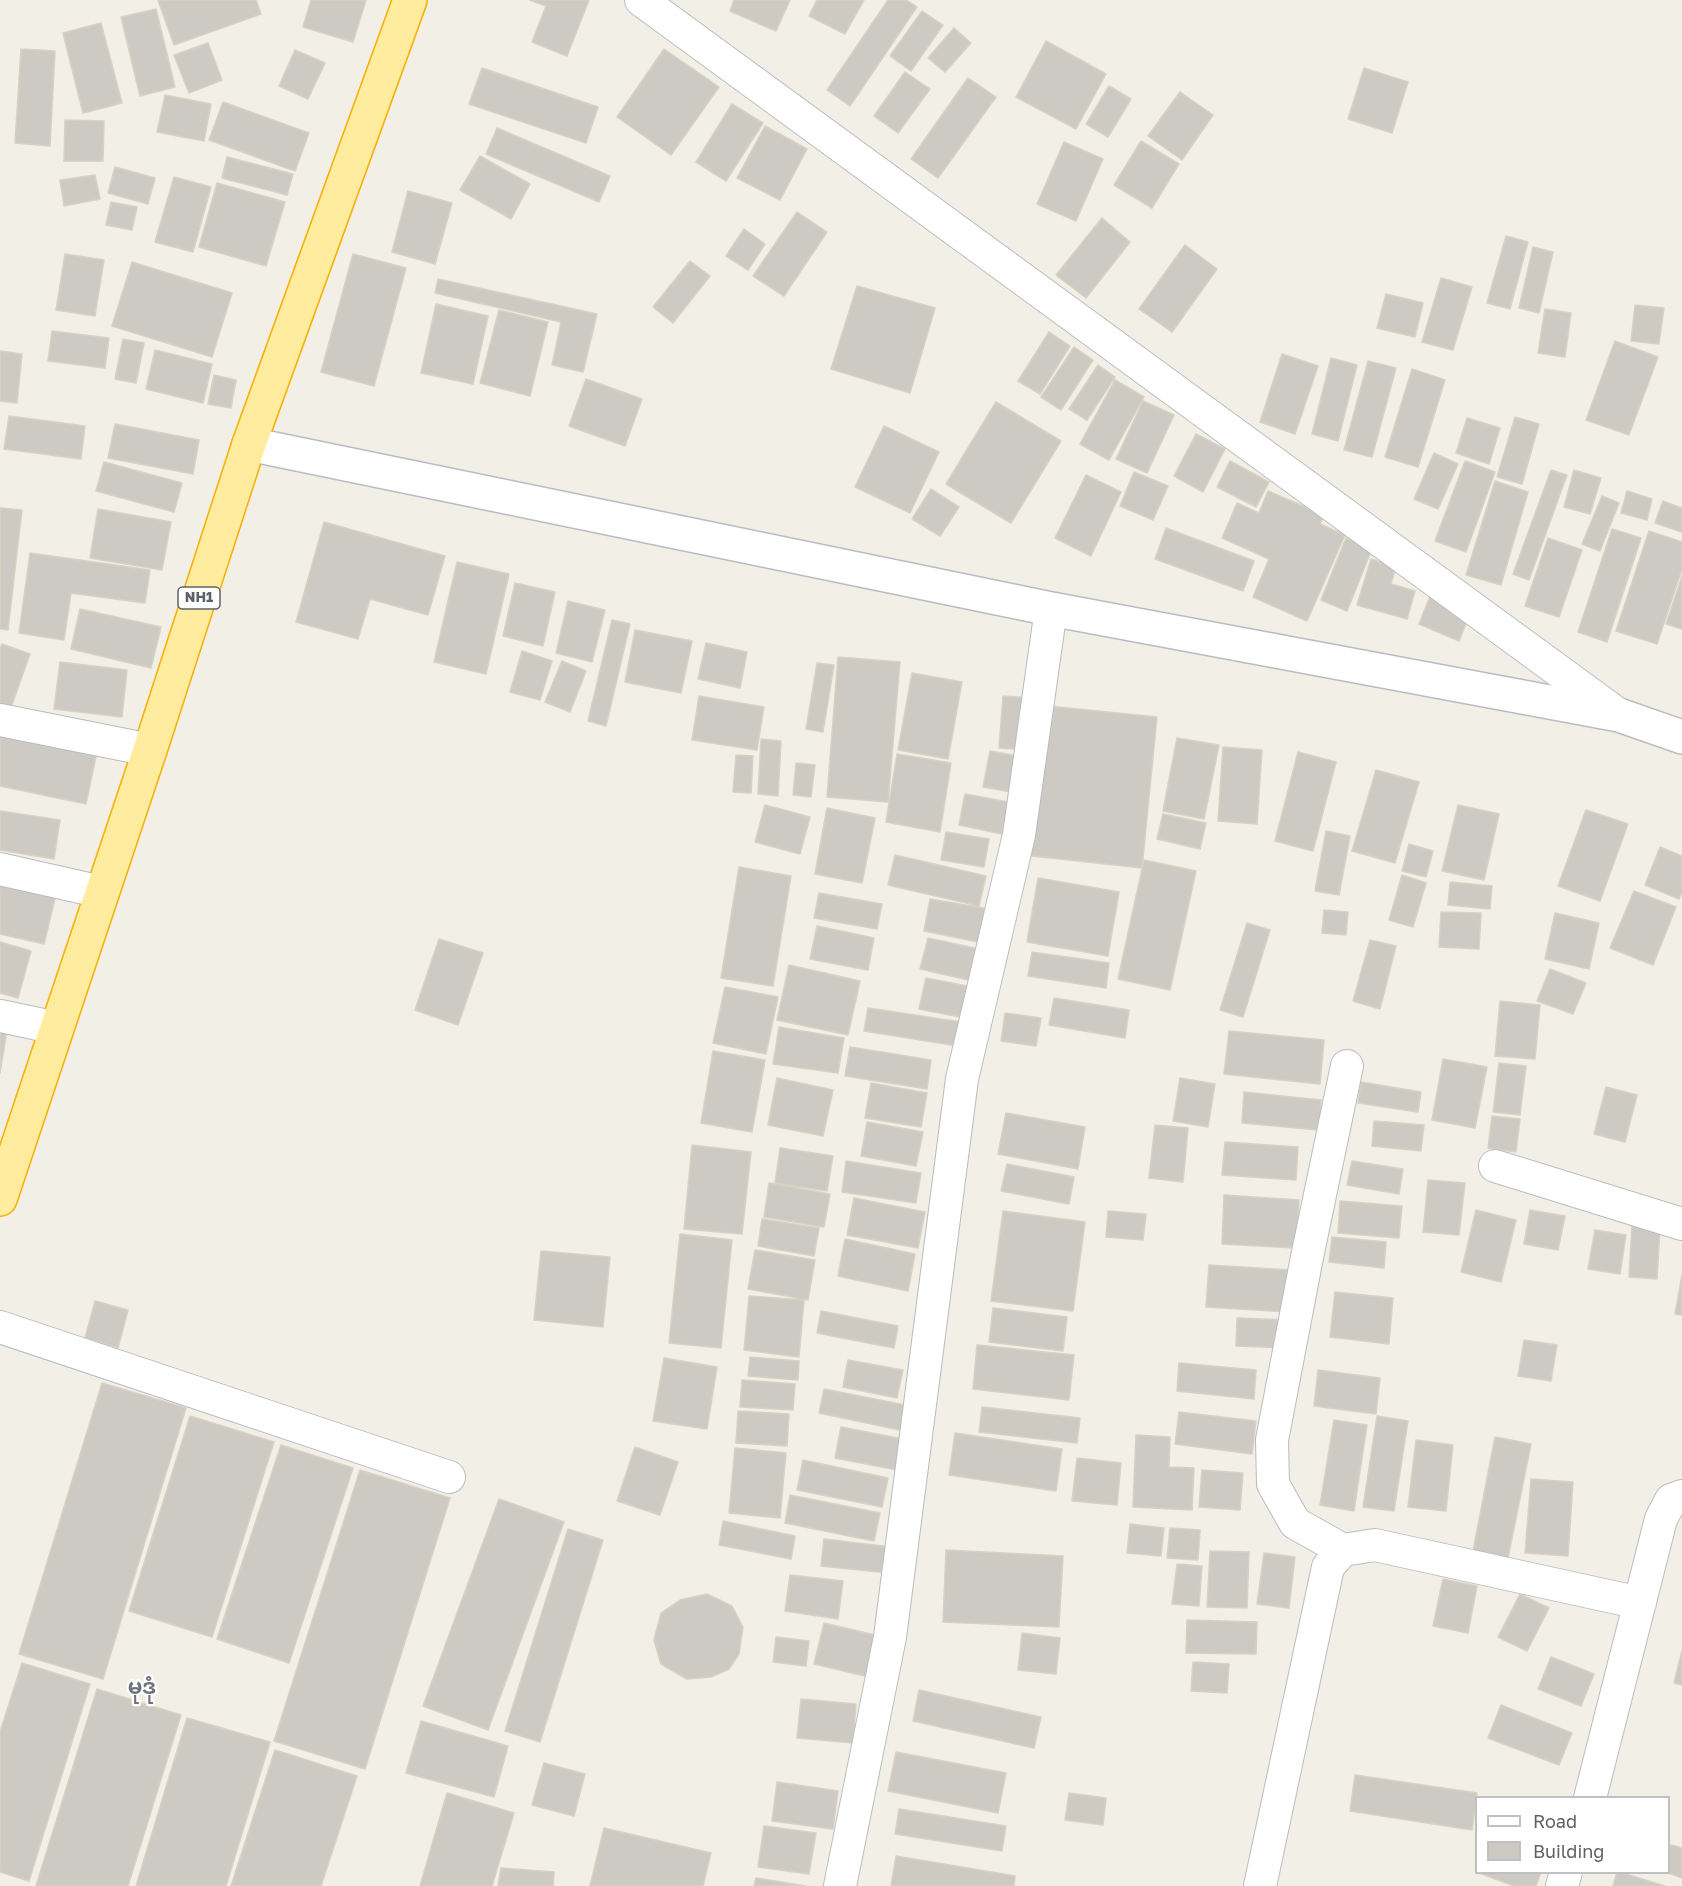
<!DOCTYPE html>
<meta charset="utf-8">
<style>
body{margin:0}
#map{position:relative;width:1682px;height:1886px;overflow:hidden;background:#f1efe6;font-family:"Golos Text",sans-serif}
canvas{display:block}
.legend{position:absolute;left:1475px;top:1796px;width:195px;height:78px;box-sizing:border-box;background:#fff;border:2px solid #bec0c3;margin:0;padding:8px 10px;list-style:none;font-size:18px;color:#5d6268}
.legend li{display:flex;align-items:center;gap:12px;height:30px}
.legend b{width:30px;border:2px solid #bec0c3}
</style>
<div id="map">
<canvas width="1682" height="1886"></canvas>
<ul class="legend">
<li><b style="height:8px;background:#fff"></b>Road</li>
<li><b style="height:16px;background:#cccac3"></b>Building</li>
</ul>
</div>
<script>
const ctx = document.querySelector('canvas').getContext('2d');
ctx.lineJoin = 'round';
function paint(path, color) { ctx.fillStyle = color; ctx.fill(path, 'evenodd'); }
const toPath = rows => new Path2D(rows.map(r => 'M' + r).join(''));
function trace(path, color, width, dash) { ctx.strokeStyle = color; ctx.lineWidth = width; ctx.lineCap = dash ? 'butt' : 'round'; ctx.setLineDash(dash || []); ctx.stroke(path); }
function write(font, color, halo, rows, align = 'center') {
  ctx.font = font + ' "Golos Text","Noto Sans Myanmar",sans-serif'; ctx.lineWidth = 4.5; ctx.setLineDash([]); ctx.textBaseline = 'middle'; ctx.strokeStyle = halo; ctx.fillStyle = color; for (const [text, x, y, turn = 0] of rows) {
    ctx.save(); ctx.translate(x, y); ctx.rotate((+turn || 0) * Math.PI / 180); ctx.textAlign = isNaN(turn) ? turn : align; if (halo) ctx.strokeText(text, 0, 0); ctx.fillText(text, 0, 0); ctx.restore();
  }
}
const building = toPath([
 [158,0,256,0,261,14,174,45,158,0],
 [311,0,366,0,353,42,303,27,311,0],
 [530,0,589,0,567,56,532,42,546,6,530,0],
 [734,0,790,0,776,31,730,11,734,0],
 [817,0,864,0,845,34,809,16,817,0],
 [888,0,906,0,917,7,850,106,827,90,888,0],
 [156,9,175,87,140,96,121,17,156,9],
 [922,11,943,25,911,71,890,56,922,11],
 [101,23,122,103,83,113,63,33,101,23],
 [954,28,971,43,945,72,928,58,954,28],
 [1046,41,1106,74,1076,129,1016,97,1046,41],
 [208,43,222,80,189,93,174,55,208,43],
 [21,49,55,51,50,146,15,143,21,49],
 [664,49,719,87,671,155,617,117,664,49],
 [295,50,325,63,308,99,279,86,295,50],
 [482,68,598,107,586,143,469,104,482,68],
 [1364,68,1408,82,1392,133,1348,119,1364,68],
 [905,72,930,89,898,133,874,116,905,72],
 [968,78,996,97,938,178,911,159,968,78],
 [1109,86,1131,99,1108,137,1086,124,1109,86],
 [1180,92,1213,115,1182,160,1148,136,1180,92],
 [165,95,211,104,204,141,157,132,165,95],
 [223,102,309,133,295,171,209,140,223,102],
 [732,104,763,123,726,181,696,162,732,104],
 [65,120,104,121,103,161,64,161,65,120],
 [765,126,807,149,780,200,737,178,765,126],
 [497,128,610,176,599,202,486,154,497,128],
 [1141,141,1179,164,1152,208,1114,185,1141,141],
 [1064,142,1103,159,1076,221,1037,204,1064,142],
 [480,156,530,184,511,219,460,190,480,156],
 [227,157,293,174,287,195,222,178,227,157],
 [115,167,155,178,148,204,108,193,115,167],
 [95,175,100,199,64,206,60,180,95,175],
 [174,177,211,187,193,252,155,242,174,177],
 [217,183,285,202,266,266,199,247,217,183],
 [408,191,452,203,435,264,392,252,408,191],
 [111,202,137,207,132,230,106,225,111,202],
 [797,212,827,232,784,296,753,276,797,212],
 [1102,218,1130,242,1086,298,1056,275,1102,218],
 [744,229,765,244,748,270,726,256,744,229],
 [1506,236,1528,242,1510,309,1487,303,1506,236],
 [1185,245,1217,269,1172,332,1139,309,1185,245],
 [1533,247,1553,252,1539,313,1519,308,1533,247],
 [65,254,104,260,95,316,56,310,65,254],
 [353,254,406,268,374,386,321,372,353,254],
 [690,261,710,276,673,323,653,307,690,261],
 [132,262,232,293,212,357,112,326,132,262],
 [1441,278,1472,287,1453,350,1422,342,1441,278],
 [438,279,597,314,583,372,552,365,561,322,435,293,438,279],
 [857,286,935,308,910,393,831,369,857,286],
 [1386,294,1423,303,1415,337,1377,328,1386,294],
 [436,304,488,316,473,384,421,373,436,304],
 [1635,305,1664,308,1659,344,1631,341,1635,305],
 [1545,309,1571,313,1565,357,1538,353,1545,309],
 [499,310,548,322,530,396,480,383,499,310],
 [52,331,109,338,105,368,48,361,52,331],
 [1049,332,1070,346,1040,394,1018,381,1049,332],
 [123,339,144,343,136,383,115,379,123,339],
 [1615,341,1658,357,1629,435,1586,420,1615,341],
 [1074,347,1093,360,1061,410,1041,397,1074,347],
 [155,350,212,364,203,403,146,389,155,350],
 [0,351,22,354,17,403,0,401,0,351],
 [1282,354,1318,366,1295,434,1260,422,1282,354],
 [1331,358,1357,365,1338,441,1312,434,1331,358],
 [1368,361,1396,368,1372,457,1344,450,1368,361],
 [1098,365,1115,377,1087,420,1069,409,1098,365],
 [1412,369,1445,380,1418,467,1385,457,1412,369],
 [214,375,236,380,231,408,208,404,214,375],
 [586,379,642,399,625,446,569,426,586,379],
 [1115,380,1144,397,1109,460,1080,444,1115,380],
 [1143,401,1174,415,1147,473,1116,459,1143,401],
 [996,402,1061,441,1011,523,946,484,996,402],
 [9,416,85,426,81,459,4,449,9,416],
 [1515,417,1539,424,1522,484,1497,477,1515,417],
 [1467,418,1500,428,1489,464,1456,453,1467,418],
 [115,424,199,440,193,474,108,458,115,424],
 [884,426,939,452,910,513,855,487,884,426],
 [1196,434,1225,449,1203,492,1174,476,1196,434],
 [1434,453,1458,464,1438,509,1414,499,1434,453],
 [1230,461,1269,482,1256,507,1217,487,1230,461],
 [1465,461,1495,472,1466,552,1435,541,1465,461],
 [104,462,182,483,174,512,96,491,104,462],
 [1551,470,1567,475,1529,580,1513,574,1551,470],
 [1574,470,1601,478,1590,514,1564,507,1574,470],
 [1134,472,1168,486,1153,520,1120,506,1134,472],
 [1086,475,1121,492,1091,556,1055,538,1086,475],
 [1495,481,1528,492,1501,585,1466,575,1495,481],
 [931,489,959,507,940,536,912,519,931,489],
 [1268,491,1324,515,1320,524,1345,535,1307,621,1253,597,1269,559,1222,538,1237,503,1259,513,1268,491],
 [1627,491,1652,499,1647,520,1621,513,1627,491],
 [1602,496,1619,503,1600,551,1582,544,1602,496],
 [1663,501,1682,508,1682,532,1655,523,1663,501],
 [0,508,22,510,8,630,0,629,0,508],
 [98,509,171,522,162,570,90,558,98,509],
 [324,522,445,556,428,615,370,599,358,639,296,622,324,522],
 [1166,528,1254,561,1243,591,1155,559,1166,528],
 [1612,529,1641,538,1607,642,1578,632,1612,529],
 [1649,531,1682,542,1682,569,1657,644,1616,631,1649,531],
 [1346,538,1372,549,1347,611,1321,600,1346,538],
 [1548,538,1582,550,1559,617,1525,606,1548,538],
 [30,553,150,570,145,603,71,593,64,640,19,633,30,553],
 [1371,559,1396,567,1391,584,1415,591,1407,619,1357,605,1371,559],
 [457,562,509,574,486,674,434,662,457,562],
 [1682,576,1682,629,1666,624,1682,576],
 [515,583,555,592,543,646,503,636,515,583],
 [1431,594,1471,611,1459,641,1419,624,1431,594],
 [568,601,605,610,592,662,556,653,568,601],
 [80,609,161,627,151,668,71,649,80,609],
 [612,620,630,624,606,726,588,721,612,620],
 [635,630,692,641,681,693,625,682,635,630],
 [706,643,747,652,740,688,698,679,706,643],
 [2,644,30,654,7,719,0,717,0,649,2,644],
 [522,651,552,661,540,700,510,692,522,651],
 [838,657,900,662,888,802,827,797,838,657],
 [562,661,586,671,570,712,545,702,562,661],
 [60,662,127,670,122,717,54,709,60,662],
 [817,663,834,665,823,732,806,729,817,663],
 [912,673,962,682,948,759,898,750,912,673],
 [699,696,764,707,757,750,692,740,699,696],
 [1003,696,1032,698,1029,750,999,748,1003,696],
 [1038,705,1157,717,1142,868,1023,855,1038,705],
 [0,722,99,742,86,804,0,786,0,722],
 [1177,738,1219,745,1204,819,1163,811,1177,738],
 [761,739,781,741,778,796,758,794,761,739],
 [1223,747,1262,750,1257,824,1218,821,1223,747],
 [990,751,1029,758,1023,794,983,787,990,751],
 [1298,752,1336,762,1313,851,1275,841,1298,752],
 [897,754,951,763,940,832,886,822,897,754],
 [736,755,753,756,751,793,733,792,736,755],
 [796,763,815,765,811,797,793,795,796,763],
 [1376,770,1419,782,1395,863,1352,851,1376,770],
 [965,794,1008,802,1002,834,959,825,965,794],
 [765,805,810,817,800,854,755,842,765,805],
 [1458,805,1499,814,1484,880,1442,871,1458,805],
 [827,808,875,818,862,883,815,874,827,808],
 [1586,810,1628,824,1600,901,1558,886,1586,810],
 [0,811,60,820,54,859,0,850,0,811],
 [1163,814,1206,823,1200,849,1157,839,1163,814],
 [1326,831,1350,836,1339,895,1315,891,1326,831],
 [946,832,989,839,984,867,941,860,946,832],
 [1409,844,1433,851,1426,877,1402,871,1409,844],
 [1660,847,1682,856,1682,892,1679,899,1645,885,1660,847],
 [895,855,986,876,979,906,888,885,895,855],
 [1144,860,1196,871,1170,990,1118,979,1144,860],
 [739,867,791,876,773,986,721,978,739,867],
 [0,873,58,886,44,944,0,934,0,873],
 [1402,875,1426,883,1413,927,1389,920,1402,875],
 [1038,878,1119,892,1108,956,1027,942,1038,878],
 [1450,882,1492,886,1490,909,1448,905,1450,882],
 [1634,891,1676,907,1653,965,1610,948,1634,891],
 [819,893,882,904,877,929,814,918,819,893],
 [930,899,989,909,983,943,924,931,930,899],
 [1324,910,1348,912,1346,935,1322,933,1324,910],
 [1441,912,1481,913,1479,949,1439,947,1441,912],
 [1555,913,1599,923,1589,969,1545,959,1555,913],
 [1247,923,1270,930,1243,1017,1220,1010,1247,923],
 [817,926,874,938,868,970,810,959,817,926],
 [928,938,984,950,977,982,920,969,928,938],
 [439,939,483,953,458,1025,415,1010,439,939],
 [1370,940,1396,946,1380,1009,1353,1001,1370,940],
 [0,942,31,951,18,998,0,993,0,942],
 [1032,952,1109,963,1106,988,1028,976,1032,952],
 [789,965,860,981,848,1035,777,1020,789,965],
 [1550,969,1586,983,1573,1014,1537,1001,1550,969],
 [926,978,977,988,970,1019,919,1009,926,978],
 [725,987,778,997,766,1054,713,1043,725,987],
 [1054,998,1129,1010,1125,1038,1049,1025,1054,998],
 [1500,1001,1540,1005,1535,1059,1495,1056,1500,1001],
 [868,1008,961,1022,958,1046,864,1031,868,1008],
 [1005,1013,1041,1018,1036,1046,1001,1041,1005,1013],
 [779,1027,844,1038,838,1073,773,1064,779,1027],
 [0,1029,7,1030,0,1073,0,1029],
 [1229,1031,1324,1040,1320,1084,1224,1074,1229,1031],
 [850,1047,931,1060,927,1089,845,1076,850,1047],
 [713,1051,765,1060,752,1132,701,1123,713,1051],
 [1443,1059,1487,1067,1475,1128,1432,1120,1443,1059],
 [1499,1063,1526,1066,1520,1115,1493,1112,1499,1063],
 [777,1078,833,1090,823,1136,768,1125,777,1078],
 [1180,1078,1215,1084,1208,1127,1173,1121,1180,1078],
 [1361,1082,1421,1092,1418,1112,1358,1103,1361,1082],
 [871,1083,927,1093,921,1127,865,1118,871,1083],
 [1606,1087,1637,1095,1625,1142,1594,1134,1606,1087],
 [1244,1092,1321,1100,1319,1130,1242,1123,1244,1092],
 [1006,1113,1085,1127,1078,1169,998,1154,1006,1113],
 [1492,1116,1520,1119,1516,1152,1488,1148,1492,1116],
 [1374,1121,1424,1125,1421,1151,1372,1146,1374,1121],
 [867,1122,923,1132,916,1166,861,1156,867,1122],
 [1155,1125,1188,1128,1183,1182,1149,1178,1155,1125],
 [1225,1142,1298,1147,1296,1180,1222,1175,1225,1142],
 [692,1145,751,1152,742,1234,684,1229,692,1145],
 [780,1148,833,1156,827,1191,775,1183,780,1148],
 [846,1161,921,1173,916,1203,842,1192,846,1161],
 [1352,1161,1403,1169,1399,1194,1347,1185,1352,1161],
 [1007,1164,1074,1177,1069,1204,1001,1191,1007,1164],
 [1428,1180,1465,1183,1459,1235,1423,1232,1428,1180],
 [769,1183,830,1194,824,1227,764,1217,769,1183],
 [1224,1195,1299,1200,1296,1248,1222,1244,1224,1195],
 [854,1198,925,1212,918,1248,847,1235,854,1198],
 [1340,1201,1402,1206,1399,1238,1338,1233,1340,1201],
 [1476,1210,1516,1220,1501,1282,1461,1272,1476,1210],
 [1530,1210,1565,1216,1558,1250,1524,1244,1530,1210],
 [1003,1211,1085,1222,1073,1311,991,1301,1003,1211],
 [1108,1211,1146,1214,1143,1240,1106,1237,1108,1211],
 [762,1219,819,1228,814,1256,758,1246,762,1219],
 [1632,1225,1660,1227,1657,1279,1629,1277,1632,1225],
 [1595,1230,1626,1235,1620,1274,1588,1269,1595,1230],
 [680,1234,732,1240,721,1348,669,1343,680,1234],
 [1332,1237,1386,1242,1384,1268,1329,1262,1332,1237],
 [845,1239,915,1254,908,1291,838,1276,845,1239],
 [755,1250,815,1260,808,1300,748,1289,755,1250],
 [541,1251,610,1257,603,1327,534,1320,541,1251],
 [1209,1265,1291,1270,1289,1312,1206,1307,1209,1265],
 [1682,1275,1682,1315,1675,1314,1682,1275],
 [1335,1292,1393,1298,1389,1344,1330,1337,1335,1292],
 [749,1296,804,1300,799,1357,744,1350,749,1296],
 [95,1301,128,1310,118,1348,85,1338,95,1301],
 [993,1308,1067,1317,1063,1351,989,1342,993,1308],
 [821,1311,898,1326,894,1348,817,1333,821,1311],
 [1237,1318,1288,1320,1287,1348,1236,1346,1237,1318],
 [1524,1340,1557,1345,1551,1381,1518,1376,1524,1340],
 [977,1345,1074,1355,1069,1400,973,1389,977,1345],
 [750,1357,799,1361,798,1380,748,1376,750,1357],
 [664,1358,717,1367,707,1429,653,1421,664,1358],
 [848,1360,903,1370,897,1398,843,1387,848,1360],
 [1179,1363,1256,1370,1254,1399,1177,1391,1179,1363],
 [1318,1370,1380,1378,1376,1414,1314,1406,1318,1370],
 [742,1380,795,1384,793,1410,740,1407,742,1380],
 [102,1383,186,1408,103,1679,19,1654,102,1383],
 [824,1389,905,1405,900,1430,819,1413,824,1389],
 [982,1407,1080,1418,1077,1443,979,1432,982,1407],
 [738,1411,789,1414,787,1446,736,1443,738,1411],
 [1179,1412,1256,1421,1252,1454,1175,1444,1179,1412],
 [190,1416,274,1442,212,1637,129,1611,190,1416],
 [1377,1416,1408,1421,1394,1511,1363,1507,1377,1416],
 [1334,1420,1367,1425,1354,1511,1320,1505,1334,1420],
 [841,1427,903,1439,897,1470,835,1458,841,1427],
 [955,1433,1062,1449,1056,1491,949,1475,955,1433],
 [1136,1435,1170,1437,1169,1467,1194,1468,1192,1510,1133,1507,1136,1435],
 [1495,1437,1531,1444,1508,1558,1473,1551,1495,1437],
 [1416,1440,1453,1445,1446,1511,1408,1507,1416,1440],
 [281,1445,353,1468,289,1663,217,1639,281,1445],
 [635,1447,678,1462,660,1515,617,1501,635,1447],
 [735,1448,786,1453,780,1518,729,1513,735,1448],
 [1077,1458,1121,1463,1117,1505,1072,1501,1077,1458],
 [803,1460,888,1478,882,1507,797,1490,803,1460],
 [360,1470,450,1498,365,1769,274,1741,360,1470],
 [1202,1470,1243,1473,1240,1510,1199,1507,1202,1470],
 [1531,1479,1573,1482,1568,1556,1525,1553,1531,1479],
 [790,1495,880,1513,874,1541,785,1523,790,1495],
 [499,1499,564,1522,488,1730,423,1706,499,1499],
 [723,1521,795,1536,791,1559,719,1545,723,1521],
 [1130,1524,1164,1528,1161,1556,1127,1553,1130,1524],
 [1170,1528,1200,1530,1198,1560,1167,1558,1170,1528],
 [568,1529,603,1540,540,1742,505,1731,568,1529],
 [824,1539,891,1547,888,1573,821,1566,824,1539],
 [946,1550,1063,1556,1059,1627,943,1622,946,1550],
 [1210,1551,1249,1552,1247,1608,1207,1607,1210,1551],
 [1264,1553,1295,1557,1289,1608,1257,1604,1264,1553],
 [1177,1564,1202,1566,1199,1606,1172,1604,1177,1564],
 [790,1575,843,1581,838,1619,785,1611,790,1575],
 [1443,1579,1477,1586,1468,1633,1433,1626,1443,1579],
 [707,1594,732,1606,743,1627,739,1654,729,1669,711,1677,687,1679,661,1664,654,1640,661,1613,680,1600,707,1594],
 [1520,1594,1549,1608,1527,1651,1498,1637,1520,1594],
 [1187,1620,1257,1622,1256,1654,1186,1653,1187,1620],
 [824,1623,879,1636,869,1677,814,1664,824,1623],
 [1022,1633,1060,1638,1056,1674,1018,1670,1022,1633],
 [776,1637,809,1641,806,1666,773,1662,776,1637],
 [1682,1651,1682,1685,1674,1683,1682,1651],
 [1551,1657,1594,1674,1581,1706,1538,1689,1551,1657],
 [1193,1662,1229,1664,1227,1693,1191,1691,1193,1662],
 [22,1663,90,1684,29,1881,0,1872,0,1732,22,1663],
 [97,1689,181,1715,128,1886,36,1886,97,1689],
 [919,1690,1041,1717,1034,1748,913,1721,919,1690],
 [801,1699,856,1704,853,1743,797,1738,801,1699],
 [1501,1705,1572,1733,1559,1765,1488,1738,1501,1705],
 [187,1718,270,1742,226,1886,136,1886,187,1718],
 [421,1721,508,1746,494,1797,406,1773,421,1721],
 [275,1750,357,1776,321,1886,231,1886,275,1750],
 [896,1752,1006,1773,998,1813,888,1791,896,1752],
 [544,1763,585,1774,574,1816,532,1805,544,1763],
 [1355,1775,1477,1793,1472,1830,1350,1811,1355,1775],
 [777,1782,838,1791,833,1829,772,1821,777,1782],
 [447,1793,514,1813,492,1886,420,1886,447,1793],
 [1069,1793,1106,1798,1103,1825,1065,1820,1069,1793],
 [899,1809,1006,1826,1002,1851,895,1834,899,1809],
 [764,1826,816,1833,809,1874,758,1867,764,1826],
 [604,1828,711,1853,703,1886,590,1886,604,1828],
 [1668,1844,1682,1848,1682,1878,1666,1872,1668,1872,1668,1844],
 [896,1856,1015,1876,1014,1886,891,1886,896,1856],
 [501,1868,554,1872,553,1886,498,1886,501,1868],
 [1541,1872,1536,1886,1514,1886,1479,1873,1541,1872],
 [1617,1872,1619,1872,1665,1886,1613,1886,1617,1872],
 [756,1878,806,1886,754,1886,756,1878]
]);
paint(building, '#cccac3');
trace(building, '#d7d1c4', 1.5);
const minor = toPath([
 [641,0,1619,715],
 [0,720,150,750],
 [0,869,102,892],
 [0,1016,57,1028],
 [1495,1166,1682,1224],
 [0,1327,449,1477],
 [1343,1550,1295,1523,1273,1484,1272,1440,1307,1257,1347,1066],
 [1590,1798,1661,1519,1671,1500,1682,1496],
 [840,1886,890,1637,962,1079,1019,835,1051,609],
 [1260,1886,1328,1567,1343,1550,1375,1545,1640,1603],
 [1562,1886,1566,1872]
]);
const secondary = toPath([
 [249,444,1051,609,1619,715,1682,737]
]);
const trunk = toPath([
 [0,1199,150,750,249,444,410,0]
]);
trace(minor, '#b9bcc1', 34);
trace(secondary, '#b9bdc3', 36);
trace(trunk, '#f7af00', 36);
trace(minor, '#fff', 32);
trace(secondary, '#fff', 33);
trace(trunk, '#ffec9e', 33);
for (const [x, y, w] of [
 [199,598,42]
]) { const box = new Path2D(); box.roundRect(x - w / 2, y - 11, w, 22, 4.5); ctx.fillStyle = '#fff'; ctx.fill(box); trace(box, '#5d6268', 1.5); }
write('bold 14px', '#5d6268', null, [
 ["NH1",199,598]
]);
write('bold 21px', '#6e747a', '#fff', [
 ["မုဒုံ",142,1687]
]);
</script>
